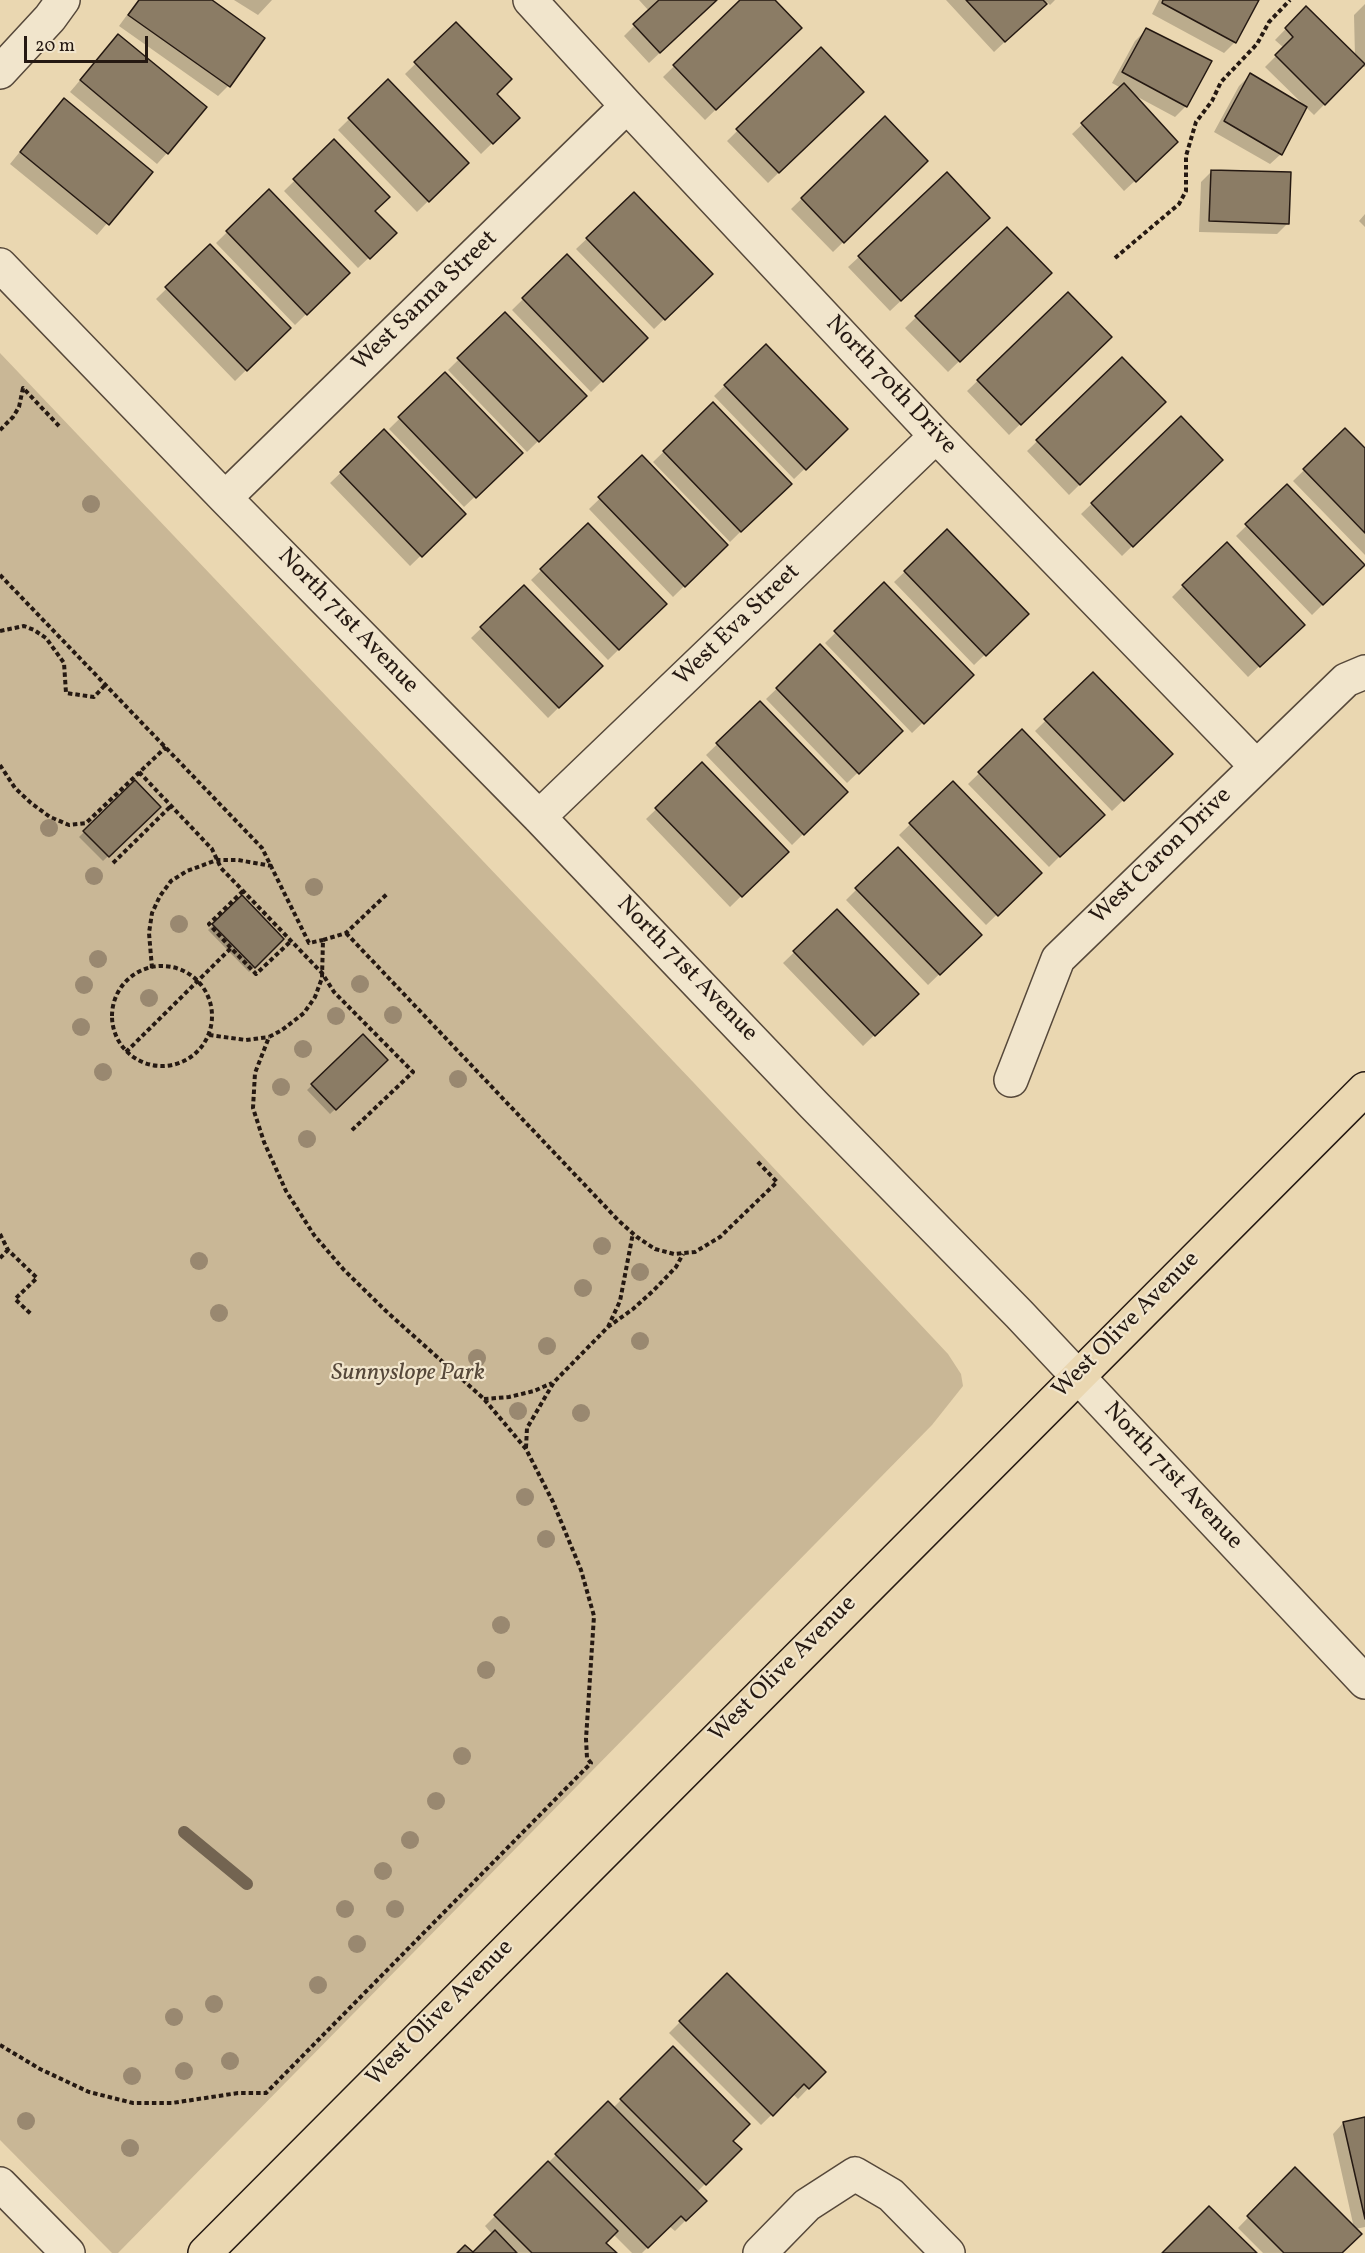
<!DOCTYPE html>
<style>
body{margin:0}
#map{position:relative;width:1365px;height:2253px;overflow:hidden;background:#ead7b1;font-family:Vollkorn,serif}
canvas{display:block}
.scale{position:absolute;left:24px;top:36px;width:124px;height:27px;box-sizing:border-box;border:3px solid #251912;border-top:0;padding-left:8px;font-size:18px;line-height:21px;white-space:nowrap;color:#251912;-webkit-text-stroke:4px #f1e5cc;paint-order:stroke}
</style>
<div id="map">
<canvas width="1365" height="2253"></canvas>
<div class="scale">20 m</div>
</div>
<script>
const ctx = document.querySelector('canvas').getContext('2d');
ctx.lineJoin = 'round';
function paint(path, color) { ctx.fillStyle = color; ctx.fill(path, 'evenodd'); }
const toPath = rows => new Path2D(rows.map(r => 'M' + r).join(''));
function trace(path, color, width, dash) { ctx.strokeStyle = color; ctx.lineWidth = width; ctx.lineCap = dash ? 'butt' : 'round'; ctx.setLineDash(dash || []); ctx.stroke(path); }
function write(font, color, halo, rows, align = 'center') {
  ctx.font = font + ' Vollkorn,serif'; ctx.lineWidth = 4.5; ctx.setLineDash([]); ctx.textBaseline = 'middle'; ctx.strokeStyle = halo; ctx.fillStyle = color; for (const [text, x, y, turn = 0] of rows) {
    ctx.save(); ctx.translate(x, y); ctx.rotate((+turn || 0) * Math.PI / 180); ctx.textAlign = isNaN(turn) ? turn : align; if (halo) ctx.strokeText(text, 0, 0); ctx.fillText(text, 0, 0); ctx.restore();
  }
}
paint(toPath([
 [0,353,694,1083,948,1354,961,1374,963,1386,932,1425,118,2253,112,2253,0,2140]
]), '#c9b796');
paint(toPath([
 [138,0,209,0,228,86,218,96,119,26],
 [234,0,272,0,258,15],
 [639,0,716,0,649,63,624,36,649,11],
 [742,0,773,0,800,28,705,120,663,77],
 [946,0,1055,0,1050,5,1047,2,994,52],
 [1159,0,1257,0,1235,42,1224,53,1152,14],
 [1365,4,1365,67,1361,67,1314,115,1265,67,1284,48,1275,40,1306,8,1355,57,1354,15],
 [456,24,495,94,518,118,481,154,405,74],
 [1146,30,1186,106,1175,117,1134,95,1166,152,1124,191,1072,134,1121,88,1112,83,1135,41],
 [118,36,167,153,157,164,70,92],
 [821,49,862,92,768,183,727,141],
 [1250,75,1281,154,1270,164,1214,132,1239,86],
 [388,81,467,163,417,212,338,130],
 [53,111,151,172,97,235,10,164],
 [885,118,926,161,833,252,791,209],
 [334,142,373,211,395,233,358,268,284,191],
 [1212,171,1288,223,1277,234,1199,232,1201,182],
 [269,191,348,273,295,325,216,243],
 [634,194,711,274,654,329,576,249],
 [1365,214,1365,227,1359,221],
 [977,229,890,311,848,267,859,257],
 [1007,229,1050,273,948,372,905,328],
 [210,246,289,328,235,381,156,299],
 [567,256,646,338,591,392,512,310],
 [1068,294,1110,337,1009,435,967,391],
 [505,314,584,396,527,452,448,370],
 [766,346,846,429,794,479,714,396],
 [1122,359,1164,402,1069,495,1027,451],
 [445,374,521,453,464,507,389,429],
 [713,404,789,484,730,542,653,462],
 [1181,418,1221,460,1122,556,1081,514],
 [1345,430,1365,451,1365,555,1293,481],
 [384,431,464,514,410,566,330,483],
 [642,458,726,545,673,597,589,509],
 [1287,486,1363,565,1312,615,1236,536],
 [588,525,665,604,608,660,531,580],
 [947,531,1027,614,974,665,894,582],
 [884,585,972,675,912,733,825,643],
 [1183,586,1292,635,1248,677,1172,597],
 [524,587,601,666,548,718,471,638],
 [820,647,901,731,847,783,766,699],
 [1093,674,1171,754,1112,811,1035,731],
 [760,703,846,792,792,845,706,755],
 [1022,732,1102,814,1049,867,968,784],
 [702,765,786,852,730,907,646,819],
 [135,782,159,807,103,861,79,837],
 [953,783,1040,873,986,925,899,835],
 [897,849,980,935,928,985,846,900],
 [242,897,282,939,249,972,208,930],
 [837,911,917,994,863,1046,783,963],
 [363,1036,386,1060,330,1114,307,1090],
 [727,1975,824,2072,798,2099,793,2094,761,2125,669,2033],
 [673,2048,731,2141,740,2149,697,2192,705,2201,675,2231,669,2226,642,2253,632,2253,613,2234,604,2243,614,2253,474,2253,493,2235,485,2226,608,2103,613,2108],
 [1365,2118,1365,2227,1355,2229,1340,2253,1263,2253,1238,2228,1295,2169,1354,2228,1333,2134,1343,2123]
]), '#0003');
trace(toPath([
 [184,1832,247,1884]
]), '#736451', 12);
const building = toPath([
 [139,0,212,0,265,38,230,87,128,15,139,0],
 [659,0,717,0,660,53,633,24,659,0],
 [740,0,775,0,802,28,716,110,673,65,740,0],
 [966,0,1043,0,1047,4,1005,42,966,0],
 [1163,0,1259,0,1236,43,1162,3,1163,0],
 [1306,6,1365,64,1325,105,1275,55,1293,37,1285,28,1306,6],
 [456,22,512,79,497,94,520,118,493,144,414,62,456,22],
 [1146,28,1212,61,1187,107,1122,72,1146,28],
 [118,34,207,107,168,154,80,80,118,34],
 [821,47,864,92,779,173,736,129,821,47],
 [1250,73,1307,107,1282,155,1224,121,1250,73],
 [388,79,469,163,429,202,348,118,388,79],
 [1124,83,1178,142,1136,182,1081,123,1124,83],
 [64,98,153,172,109,225,20,152,64,98],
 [885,116,928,161,844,243,801,198,885,116],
 [334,139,390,197,375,211,397,233,370,259,293,179,334,139],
 [1211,170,1291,172,1289,224,1209,221,1211,170],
 [947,172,990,218,901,301,858,256,947,172],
 [269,189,350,273,307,315,226,231,269,189],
 [634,192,713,274,665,320,586,238,634,192],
 [1007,227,1052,273,960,362,915,316,1007,227],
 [210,244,291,328,247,371,165,287,210,244],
 [567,254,648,338,603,382,522,298,567,254],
 [1068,292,1112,337,1021,425,977,380,1068,292],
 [505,312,587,396,539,442,457,358,505,312],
 [766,344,848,429,806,470,724,385,766,344],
 [1122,357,1166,402,1080,485,1036,440,1122,357],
 [445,372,523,453,476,498,398,417,445,372],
 [713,402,792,484,741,532,663,451,713,402],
 [1181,416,1223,460,1133,547,1091,503,1181,416],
 [1345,428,1365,448,1365,533,1303,469,1345,428],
 [384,429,466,514,422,557,340,472,384,429],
 [642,455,728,545,685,587,598,497,642,455],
 [1287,484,1365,565,1323,605,1245,524,1287,484],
 [588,523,667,604,619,650,540,569,588,523],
 [947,529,1029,614,986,656,904,571,947,529],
 [1227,542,1305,625,1260,667,1182,585,1227,542],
 [884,582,974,675,924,724,834,631,884,582],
 [524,585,603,666,559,708,480,627,524,585],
 [820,644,903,731,859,774,776,688,820,644],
 [1093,672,1173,754,1124,801,1044,719,1093,672],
 [760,701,848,792,804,835,716,743,760,701],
 [1022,729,1105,815,1060,857,978,772,1022,729],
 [702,762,789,852,742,897,655,808,702,762],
 [135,780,161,807,109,857,83,831,135,780],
 [953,781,1042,873,998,916,909,823,953,781],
 [898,847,982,935,940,975,855,888,898,847],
 [242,895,284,939,255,968,212,924,242,895],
 [837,909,919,994,875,1036,793,951,837,909],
 [363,1034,388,1060,336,1110,311,1084,363,1034],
 [727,1973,826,2072,809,2089,804,2084,773,2116,679,2021,727,1973],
 [673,2046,750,2124,733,2141,742,2149,706,2185,620,2099,673,2046],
 [608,2101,707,2201,686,2221,681,2216,648,2248,555,2154,608,2101],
 [1365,2117,1365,2219,1343,2122,1365,2117],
 [548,2161,618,2231,606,2243,617,2253,532,2253,494,2215,548,2161],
 [1295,2167,1362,2234,1342,2253,1284,2253,1247,2216,1295,2167],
 [1209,2206,1257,2253,1162,2253,1209,2206],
 [495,2230,517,2253,457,2253,465,2245,473,2252,495,2230]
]);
paint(building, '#8b7c65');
trace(building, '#251912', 1.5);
const minor = toPath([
 [530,0,627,106,936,436,1256,766],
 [0,72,50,18,63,0],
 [0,265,225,498,539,817,814,1105,1019,1314,1365,1682],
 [225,498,627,106],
 [539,817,936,436],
 [1011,1080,1058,959,1346,680,1365,672],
 [0,2184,68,2253],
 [760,2253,807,2205,855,2174,891,2195,948,2253]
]);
const major = toPath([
 [205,2253,1365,1089]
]);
trace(minor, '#56483a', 36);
trace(major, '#251912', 36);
trace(toPath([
 [1115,258,1179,204,1186,191,1186,156,1196,122,1212,101,1221,82,1257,44,1269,22,1290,0],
 [0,430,13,417,19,407,23,388,59,426],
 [0,575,262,848,309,943,323,940],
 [0,631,24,626,34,630,46,638,64,663,66,693,94,697,106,684],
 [0,765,15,788,31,803,50,817,69,825,86,823,166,747],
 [139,772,212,849,221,868,322,973,334,992,413,1072,351,1131],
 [113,863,171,806],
 [243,891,209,924,231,948,256,974,291,941],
 [346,933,618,1220,637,1237,655,1249,674,1254,695,1252,720,1237,777,1182,757,1161],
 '112 1016a50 50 0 1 1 100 0a50 50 0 1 1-100 0Z',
 [152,968,149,933,152,913,160,896,171,881,187,871,217,860,238,860,272,866],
 [209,1035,246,1040,269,1037],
 [126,1052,231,948],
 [0,1234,8,1250,37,1278,15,1299,32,1315],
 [0,1258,8,1250],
 [608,1327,620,1301,633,1233],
 [484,1399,509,1397,534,1391,552,1383],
 [526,1448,527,1428,554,1382,608,1327,633,1309,654,1290,676,1267,683,1254],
 [0,2045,40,2069,89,2092,133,2103,172,2103,238,2093,266,2093,591,1763,587,1758,586,1739,594,1616,581,1570,553,1502,526,1449,484,1399,386,1311,344,1270,314,1235,286,1191,264,1142,253,1108,255,1073,269,1037,282,1030,304,1013,315,997,322,978,323,940,346,933,388,893]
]), '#251912', 4, [4.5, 3]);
trace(minor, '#f1e5cc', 33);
trace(major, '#ead7b1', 33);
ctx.fillStyle = '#998870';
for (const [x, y] of [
 [91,504],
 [49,828],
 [94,876],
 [314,887],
 [179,924],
 [98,959],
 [360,984],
 [84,985],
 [149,998],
 [393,1015],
 [336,1016],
 [81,1027],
 [303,1049],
 [103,1072],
 [458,1079],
 [281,1087],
 [307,1139],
 [602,1246],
 [199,1261],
 [640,1272],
 [583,1288],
 [219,1313],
 [640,1341],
 [547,1346],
 [477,1358],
 [518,1411],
 [581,1413],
 [525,1497],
 [546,1539],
 [501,1625],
 [486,1670],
 [462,1756],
 [436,1801],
 [410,1840],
 [383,1871],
 [345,1909],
 [395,1909],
 [357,1944],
 [318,1985],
 [214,2004],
 [174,2017],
 [230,2061],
 [184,2071],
 [132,2076],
 [26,2121],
 [130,2148]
]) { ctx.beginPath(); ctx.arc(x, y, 9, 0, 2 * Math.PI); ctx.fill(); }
write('24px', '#251912', '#f1e5cc', [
 ["West Sanna Street",426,302,-44],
 ["North 70th Drive",890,386,47],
 ["North 71st Avenue",347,622,46],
 ["West Eva Street",738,626,-44],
 ["West Caron Drive",1162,857,-44],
 ["North 71st Avenue",686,970,46],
 ["West Olive Avenue",1127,1326,-45],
 ["North 71st Avenue",1172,1477,47],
 ["West Olive Avenue",784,1670,-45],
 ["West Olive Avenue",441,2014,-45]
]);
write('italic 24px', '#56483a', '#f1e5cc', [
 ["Sunnyslope Park",408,1375]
]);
</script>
